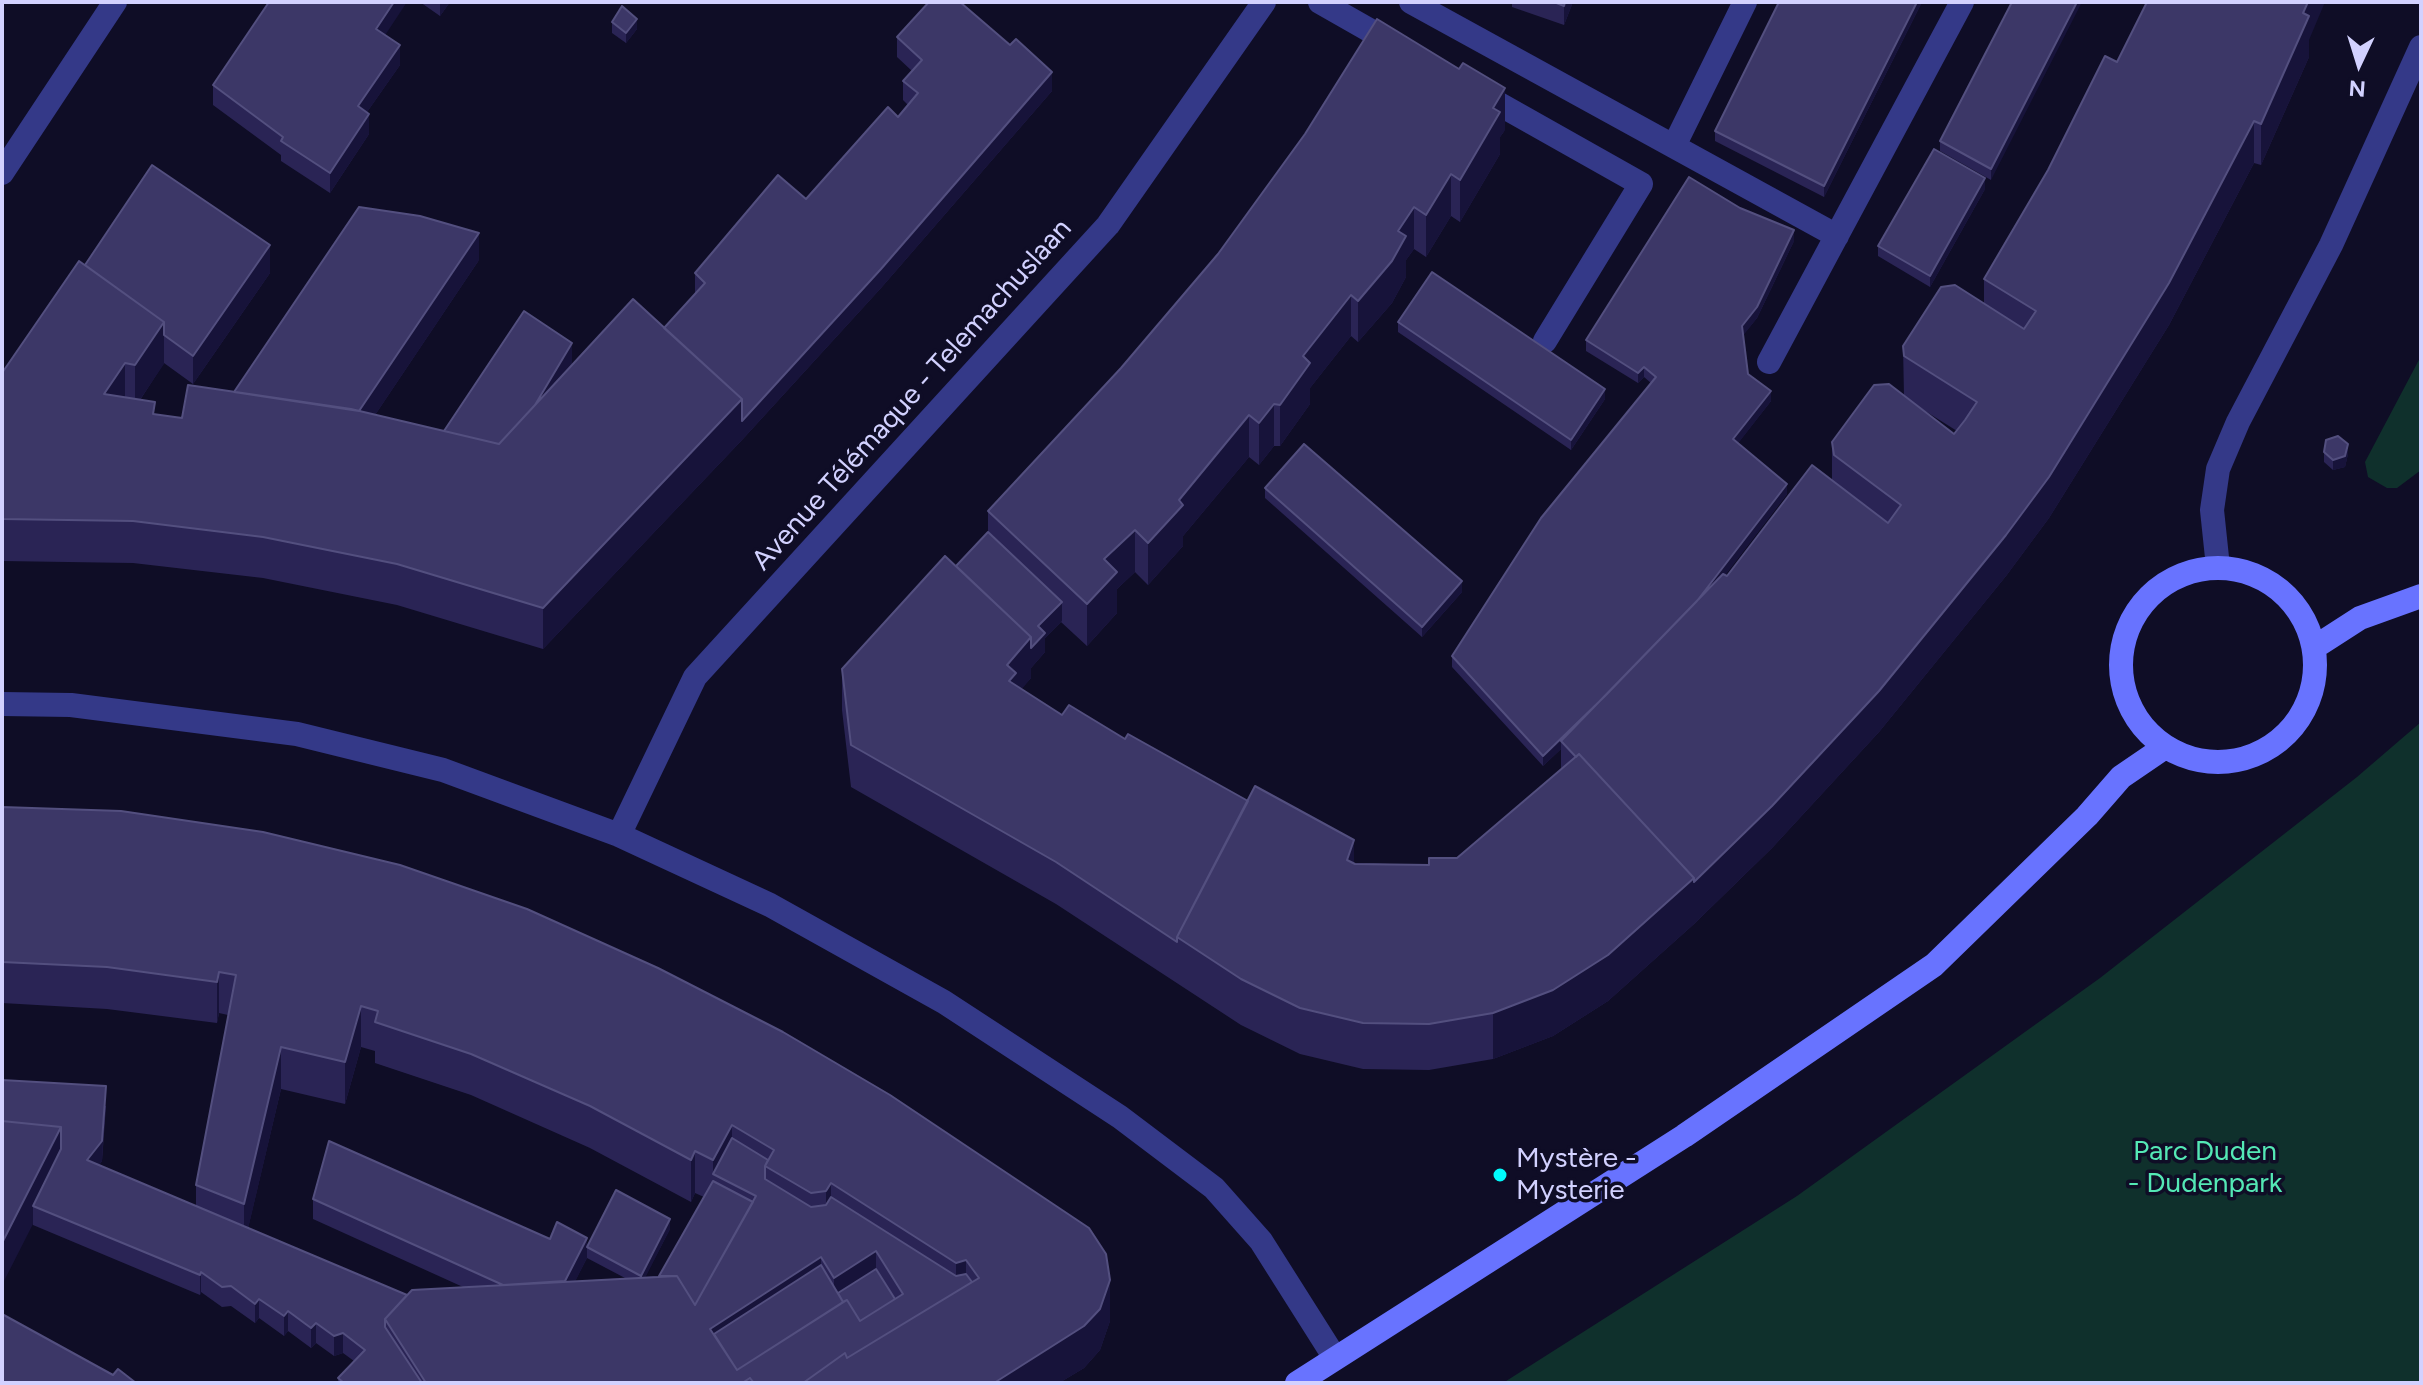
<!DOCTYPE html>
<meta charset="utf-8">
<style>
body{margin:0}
#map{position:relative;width:2423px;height:1385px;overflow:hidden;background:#0f0d26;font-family:Figtree,sans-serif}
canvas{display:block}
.frame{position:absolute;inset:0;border:4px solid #d2d1ff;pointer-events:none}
.north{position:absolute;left:2319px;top:24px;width:80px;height:80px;-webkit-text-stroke:6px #0f0d26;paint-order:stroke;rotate:184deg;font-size:22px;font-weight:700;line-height:32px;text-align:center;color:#d2d1ff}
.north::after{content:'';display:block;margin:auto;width:28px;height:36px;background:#d2d1ff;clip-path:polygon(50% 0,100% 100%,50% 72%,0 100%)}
</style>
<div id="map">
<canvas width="2423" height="1385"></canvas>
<div class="frame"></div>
<div class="north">N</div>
</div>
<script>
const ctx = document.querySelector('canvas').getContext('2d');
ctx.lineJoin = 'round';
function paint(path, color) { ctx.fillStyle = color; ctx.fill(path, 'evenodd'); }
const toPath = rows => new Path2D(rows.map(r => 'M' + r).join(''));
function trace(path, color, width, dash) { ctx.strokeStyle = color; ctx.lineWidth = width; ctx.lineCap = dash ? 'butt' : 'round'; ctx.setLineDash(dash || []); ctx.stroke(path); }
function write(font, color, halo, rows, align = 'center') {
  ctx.font = font + ' Figtree,sans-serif'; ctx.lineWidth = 7; ctx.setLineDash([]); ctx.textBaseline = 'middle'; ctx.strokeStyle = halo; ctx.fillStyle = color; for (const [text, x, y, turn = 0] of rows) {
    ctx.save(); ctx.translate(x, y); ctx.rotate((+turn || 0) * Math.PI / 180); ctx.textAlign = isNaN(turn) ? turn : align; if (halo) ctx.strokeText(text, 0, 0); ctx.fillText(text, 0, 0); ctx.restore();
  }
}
paint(toPath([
 [2421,356,2421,470,2397,488,2387,488,2368,477,2365,462],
 [2421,722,2421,1383,1503,1383,1797,1196,2100,978,2357,777]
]), '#0f302c');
trace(toPath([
 [1320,2,1399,47],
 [1411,2,1837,236],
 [1476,91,1641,184,1545,341],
 [1674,146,1745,2],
 [1769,362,1962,2]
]), '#343988', 24);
trace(toPath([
 [2,173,115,2],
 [2218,567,2212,510,2218,469,2238,422,2331,245,2421,47],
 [2,704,71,705,297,734,443,770,619,835,770,905,944,1002,1120,1117,1214,1188,1261,1241,1335,1358],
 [619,835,695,677,1108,225,1264,2]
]), '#343988', 24);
trace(toPath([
 '2121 665a97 97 0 1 1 194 0a97 97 0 1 1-194 0Z',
 [2315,647,2360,618,2421,596],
 [1297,1383,1684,1136,1934,965,2087,816,2121,777,2165,747]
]), '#6873ff', 24);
paint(toPath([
 [420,2,450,2,440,16],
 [1512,2,1573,2,1564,25,1512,7],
 [1922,2,1824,197,1715,141,1715,131],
 [2012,2,1991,180,1940,151,1940,141],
 [612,22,637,29,626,43,612,33],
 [385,35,400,65,367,112,369,134,330,193,281,161,281,155,213,105,213,85],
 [897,37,1052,91,881,288,742,440,543,649,397,605,263,578,133,563,2,561,2,373,85,265,270,273,193,384,164,363,140,400,155,414,182,418,234,392,479,260,375,415,444,431,572,363,568,369,664,328,696,294,695,293,695,273,806,199,898,117,908,105,903,100,903,81,912,71,897,57],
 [2309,40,2309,57,2261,165,2254,163,2169,325,2049,518,2006,576,1879,732,1772,848,1694,924,1608,1001,1553,1036,1493,1059,1429,1070,1363,1069,1300,1054,1241,1025,1056,904,851,787,842,710,842,669,956,566,988,532,988,511,1505,130,1500,137,1500,154,1460,222,1451,216,1426,257,1414,249,1406,260,1406,277,1392,303,1358,342,1351,336,1310,388,1310,404,1280,446,1274,446,1259,465,1249,457,1183,536,1183,546,1148,585,1135,572,1117,589,1117,613,1087,646,1061,622,1045,638,1045,652,1031,668,1031,678,1021,689,1062,715,1125,739,1354,863,1429,865,1457,858,1561,769,1561,749,1543,766,1452,667,1452,656,1651,383,1644,377,1638,383,1586,351,1586,340,1794,241,1757,318,1743,335,1748,374,1771,401,1738,443,1787,494,1725,575,1727,576,1832,481,1832,442,1904,396,1903,346,1984,303,1984,279,2117,62],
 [1914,404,1957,431,1954,434],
 [1985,189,1930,287,1878,256,1878,246],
 [1398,322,1605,399,1571,450,1398,332],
 [2324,452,2348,454,2345,467,2333,470,2324,462],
 [1265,488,1462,592,1422,637,1265,498],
 [2,807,263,832,1110,1321,1100,1350,1084,1368,1059,1383,338,1383,338,1378,354,1361,343,1353,334,1356,316,1343,311,1348,288,1331,284,1336,259,1318,255,1323,231,1306,222,1307,201,1292,200,1295,33,1225,2,1080,106,1106,102,1161,99,1165,196,1206,196,1185,228,1015,219,1013,217,1023,107,1009,2,1003],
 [361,1047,375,1051,375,1063,471,1095,590,1148,691,1202,695,1193,704,1197,659,1276,645,1277,670,1229,587,1247,550,1239,313,1199,313,1219,463,1287,407,1295,248,1228,281,1089,345,1104],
 [587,1258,625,1278,575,1281]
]), '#2a2455');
paint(toPath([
 [394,2,407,2,376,49,376,29],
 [440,2,450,2,440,16],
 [1565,2,1573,2,1564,25,1564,6],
 [1917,2,1922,2,1824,197,1824,186],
 [2077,2,2082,2,1991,180,1991,169],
 [2308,2,2325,2,2309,40,2309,57,2261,165,2261,124],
 [637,19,637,29,626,43,626,33],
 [400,45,400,65,358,125,358,106],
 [1052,72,1052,91,881,288,742,440,742,421],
 [1505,88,1505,130,1500,137,1500,154,1460,222,1460,180,1493,108],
 [369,114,369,134,330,193,330,173],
 [2254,121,2254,163,2169,325,2049,518,2006,576,1879,732,1772,848,1694,924,1608,1001,1553,1036,1493,1059,1493,1013],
 [1451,174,1451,216,1426,257,1426,215],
 [1985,178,1985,189,1930,287,1930,276],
 [1414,207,1414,249,1406,260,1406,277,1392,303,1358,342,1358,301,1398,231],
 [1794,230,1794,241,1757,318,1742,337,1742,326],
 [479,233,479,260,351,451,351,423],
 [270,245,270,273,193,384,193,356],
 [1351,295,1351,336,1310,388,1310,404,1280,446,1280,405,1303,356],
 [164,322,164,364,135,407,135,365],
 [572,343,572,363,499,486,499,466],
 [125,363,125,405,104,394],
 [1644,367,1644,377,1638,383,1638,373],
 [1605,389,1605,399,1571,450,1571,440],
 [1771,391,1771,401,1733,450,1733,439],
 [742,399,742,440,543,649,543,608],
 [1274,404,1274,446,1259,465,1259,423],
 [1249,415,1249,457,1183,536,1183,546,1148,585,1148,543,1179,500],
 [2348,444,2348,454,2345,467,2333,470,2333,460],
 [1787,484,1787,494,1681,633,1561,741,1561,749,1543,766,1543,756],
 [1135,530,1135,572,1117,589,1117,613,1087,646,1087,604,1104,559],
 [1462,581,1462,592,1422,637,1422,627],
 [1062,602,1062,621,1045,638,1045,652,1031,668,1031,678,1016,696,1009,723,1007,665,1038,626],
 [1354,840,1354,886,1347,860],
 [219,972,219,1013,217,1023,217,982],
 [361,1006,361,1047,345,1104,345,1062],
 [281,1047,281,1089,244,1246,244,1204],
 [106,1086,102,1161,87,1180,87,1160],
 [732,1125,732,1166,713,1174,713,1160],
 [61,1127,61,1168,33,1206,33,1224,2,1285,2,1243],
 [695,1151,695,1193,691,1202,691,1160],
 [831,1183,831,1224,826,1233,826,1191],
 [670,1219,670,1229,641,1286,641,1276],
 [587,1238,587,1258,561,1310,561,1290],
 [876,1251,876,1279,834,1306,834,1278],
 [821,1257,821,1285,719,1351,710,1329],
 [966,1260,966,1300,956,1304,956,1263],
 [201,1272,201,1292,200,1295,200,1275],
 [1110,1280,1110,1321,1100,1350,1084,1368,1059,1383,994,1383],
 [259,1299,259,1318,255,1323,255,1304],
 [288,1311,288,1331,284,1336,284,1316],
 [316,1323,316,1343,311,1348,311,1328],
 [343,1333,343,1353,334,1356,334,1336]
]), '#17133a');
const building = toPath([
 [269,2,394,2,376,29,400,45,358,106,369,114,330,173,281,141,283,137,213,85,269,2],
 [929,2,960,2,1010,45,1016,39,1052,72,881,269,742,421,742,399,664,328,705,283,695,273,778,175,806,199,888,107,898,117,918,93,903,81,922,60,897,37,929,2],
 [1554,2,1565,2,1564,6,1554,2],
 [1779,2,1917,2,1824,186,1715,131,1779,2],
 [2012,2,2077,2,1991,169,1940,141,2012,2],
 [2147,2,2308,2,2303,13,2309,16,2261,124,2254,121,2169,283,2049,477,2006,535,1879,691,1772,806,1694,882,1694,878,1579,754,1576,757,1561,741,1723,574,1727,576,1812,465,1888,523,1901,505,1834,455,1832,442,1874,385,1889,384,1954,434,1965,420,1977,402,1904,356,1903,346,1941,287,1955,285,2024,329,2036,311,1984,279,2048,170,2105,56,2117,62,2147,2],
 [622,6,637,19,626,33,612,22,622,6],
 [1377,19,1459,69,1463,63,1505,88,1493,108,1500,112,1460,180,1451,174,1426,215,1414,207,1398,231,1406,236,1392,261,1358,301,1351,295,1303,356,1310,363,1280,405,1274,404,1259,423,1249,415,1179,500,1183,505,1148,543,1135,530,1104,559,1117,572,1087,604,988,511,1121,368,1218,254,1305,134,1377,19],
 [1934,149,1985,178,1930,276,1878,246,1934,149],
 [152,165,270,245,193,356,164,335,164,322,85,265,152,165],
 [1689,177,1740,208,1794,230,1757,307,1742,326,1748,374,1771,391,1733,439,1787,484,1697,601,1605,696,1543,756,1452,656,1541,518,1656,377,1644,367,1638,373,1586,340,1689,177],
 [359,207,420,216,479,233,359,411,234,392,359,207],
 [79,261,164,322,135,365,125,363,104,394,155,402,153,414,182,418,188,385,351,409,499,444,633,299,742,399,543,608,397,564,263,537,133,521,2,519,2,373,79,261],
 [1432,272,1605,389,1571,440,1398,322,1432,272],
 [524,311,572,343,535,405,499,444,444,431,524,311],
 [2338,436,2348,444,2345,456,2333,460,2324,452,2326,440,2338,436],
 [1304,444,1462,581,1422,627,1265,488,1304,444],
 [988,532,1062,602,1038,626,1045,633,1031,648,1031,637,956,566,988,532],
 [945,556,1031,637,1007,665,1016,673,1009,681,1062,715,1069,705,1125,739,1128,734,1248,801,1177,937,1177,942,1056,862,851,745,842,669,945,556],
 [1579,754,1694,878,1608,955,1553,990,1493,1013,1429,1024,1363,1023,1300,1008,1241,979,1177,937,1255,786,1354,840,1347,860,1355,864,1429,865,1429,858,1457,858,1579,754],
 [2,807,121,811,263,832,400,865,527,909,658,968,783,1032,890,1095,1089,1228,1106,1254,1110,1280,1100,1309,1084,1326,994,1383,803,1383,845,1353,847,1358,979,1278,966,1260,956,1263,831,1183,826,1191,811,1193,765,1166,774,1150,732,1125,713,1160,695,1151,691,1160,590,1106,471,1054,375,1022,378,1011,361,1006,345,1062,281,1047,244,1204,196,1185,236,975,219,972,217,982,107,967,2,962,2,807],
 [2,1080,106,1086,102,1141,87,1160,407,1295,385,1319,385,1327,422,1383,344,1383,338,1378,365,1350,343,1333,334,1336,316,1323,311,1328,288,1311,284,1316,259,1299,255,1304,231,1286,222,1287,201,1272,200,1275,33,1206,61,1149,61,1127,2,1121,2,1080],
 [2,1121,61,1127,2,1243,2,1121],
 [732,1138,768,1160,765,1166,765,1179,811,1207,826,1205,831,1197,956,1276,966,1274,972,1282,847,1358,845,1353,803,1383,754,1383,750,1378,742,1383,426,1383,385,1319,412,1290,677,1276,695,1305,756,1196,713,1174,732,1138],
 [876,1251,903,1294,860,1321,847,1300,737,1370,710,1329,821,1257,834,1278,876,1251],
 [329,1141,550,1239,557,1222,587,1238,565,1281,503,1285,313,1199,329,1141],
 [713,1181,753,1202,695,1305,677,1276,659,1276,713,1181],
 [616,1190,670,1219,641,1276,587,1247,616,1190],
 [821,1265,843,1302,737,1370,714,1334,821,1265],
 [876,1269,895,1299,860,1321,847,1300,843,1302,838,1293,876,1269],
 [2,1314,113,1375,118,1369,136,1383,2,1383,2,1314],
 [750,1378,754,1383,742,1383,750,1378]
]);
paint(building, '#3c3767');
trace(building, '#534f7f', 2);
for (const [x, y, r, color] of [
 [1500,1175,8,"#00fbfc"]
]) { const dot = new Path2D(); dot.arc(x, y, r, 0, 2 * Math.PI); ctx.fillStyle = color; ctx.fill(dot); trace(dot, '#0f0d26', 3); }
write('28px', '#d2d1ff', '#0f0d26', [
 ["Avenue Télémaque - Telemachuslaan",912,395,-48]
]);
write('28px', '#54e8b5', '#0f0d26', [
 ["Parc Duden",2205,1152],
 ["- Dudenpark",2205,1184]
]);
write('28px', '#d2d1ff', '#0f0d26', [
 ["Mystère -",1516,1159],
 ["Mysterie",1516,1191]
], 'left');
</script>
